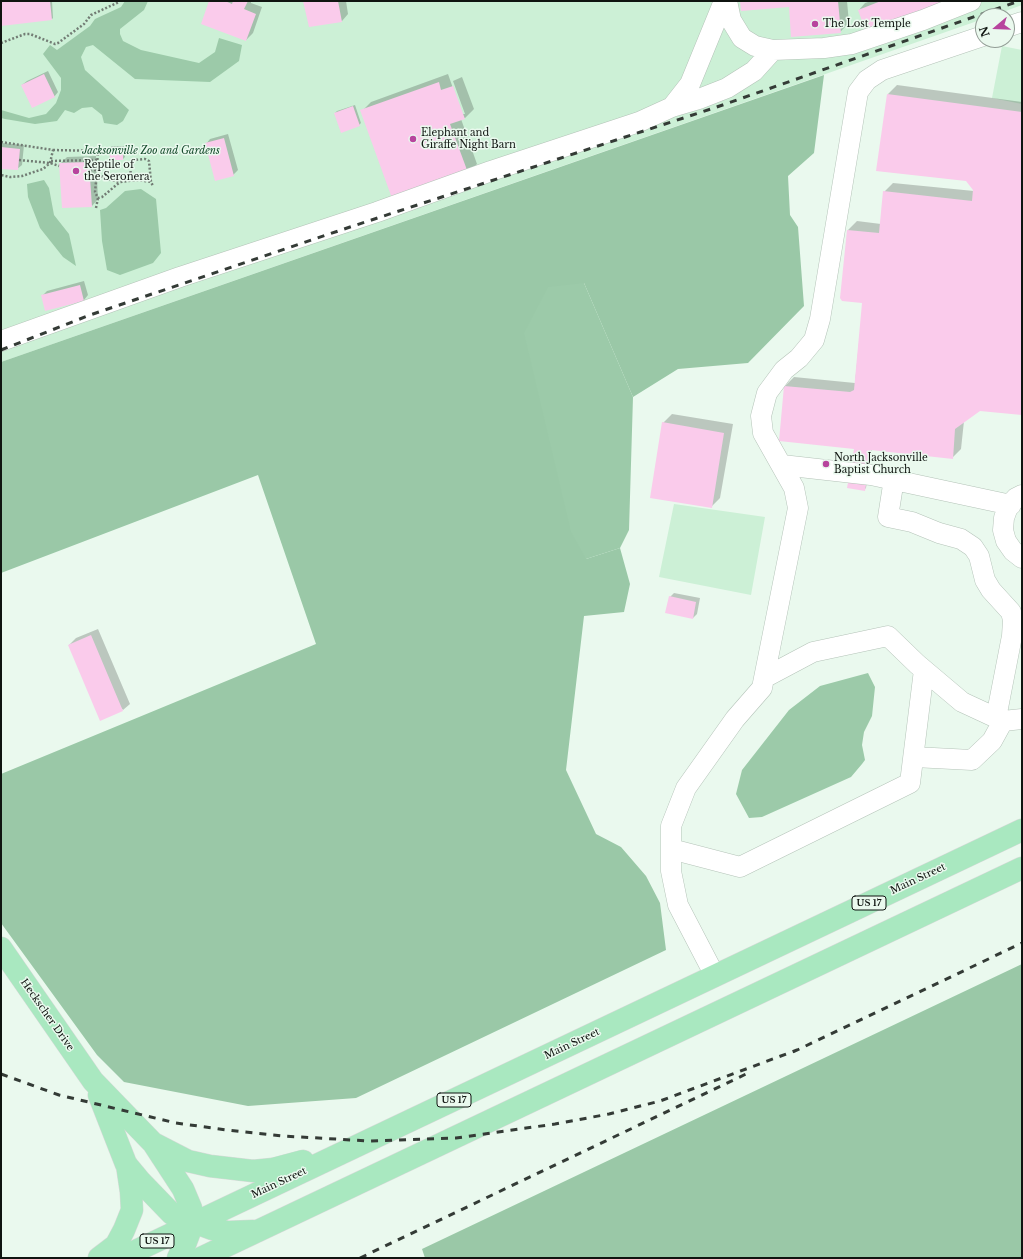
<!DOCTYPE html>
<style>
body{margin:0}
#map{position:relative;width:1023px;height:1259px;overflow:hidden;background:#eaf9ee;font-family:"Libre Baskerville",serif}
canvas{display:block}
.frame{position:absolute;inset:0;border:2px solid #0f1410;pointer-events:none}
.north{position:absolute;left:975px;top:8px;width:40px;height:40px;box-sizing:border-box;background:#eaf9ee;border:1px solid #929d95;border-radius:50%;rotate:251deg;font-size:11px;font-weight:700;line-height:16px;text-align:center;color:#0f1410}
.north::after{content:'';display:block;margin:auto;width:14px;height:18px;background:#b7449d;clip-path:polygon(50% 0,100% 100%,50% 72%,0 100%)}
</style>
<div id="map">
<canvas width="1023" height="1259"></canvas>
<div class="frame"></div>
<div class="north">N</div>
</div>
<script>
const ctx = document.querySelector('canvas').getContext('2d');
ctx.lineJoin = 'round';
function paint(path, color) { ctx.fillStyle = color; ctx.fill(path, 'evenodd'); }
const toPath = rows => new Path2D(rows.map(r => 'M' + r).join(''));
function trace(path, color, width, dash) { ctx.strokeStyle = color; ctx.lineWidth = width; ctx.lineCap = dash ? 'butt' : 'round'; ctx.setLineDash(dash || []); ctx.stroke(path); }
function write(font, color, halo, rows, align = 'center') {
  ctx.font = font + ' "Libre Baskerville",serif'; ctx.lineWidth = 3; ctx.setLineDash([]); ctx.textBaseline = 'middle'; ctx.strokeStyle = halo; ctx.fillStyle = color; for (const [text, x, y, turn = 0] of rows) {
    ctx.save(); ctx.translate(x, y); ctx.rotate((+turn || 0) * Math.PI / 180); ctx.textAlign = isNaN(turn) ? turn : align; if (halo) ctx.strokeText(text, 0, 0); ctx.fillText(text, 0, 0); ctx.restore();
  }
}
paint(toPath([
 [1,1,1022,1,1022,5,992,16,983,16,983,19,1,362],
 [1002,46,1022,50,1022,104,992,98],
 [674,504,765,517,751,595,659,577]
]), '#ccf0d6');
paint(toPath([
 [824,75,814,153,788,176,790,215,798,227,804,306,748,363,678,369,633,397,584,283,586,559,620,548,630,584,624,612,584,616,566,770,596,834,621,847,646,876,660,903,666,950,356,1098,248,1106,124,1082,97,1055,1,923,1,774,316,644,258,475,1,573,1,362],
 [1022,964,1022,1258,425,1258,422,1249]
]), '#9ac8a7');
paint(toPath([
 [125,1,148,1,144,10,120,29,120,34,123,41,141,50,199,63,215,52,219,38,242,45,239,61,210,82,135,79,93,45,86,47,81,57,85,70,129,110,123,121,117,125,104,123,102,115,92,107,82,108,74,113,65,110,57,121,35,124,5,119,1,118,1,110,29,118,46,114,56,103,61,90,61,78,43,54,50,45,57,50,90,26,95,19,121,7],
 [44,180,49,188,54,215,69,234,76,266,63,257,40,228,28,197,27,184],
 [141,189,156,199,161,253,153,263,120,275,107,270,102,241,100,210,106,208,125,191],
 [584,283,633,397,629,530,620,548,586,559,571,532,524,333,548,287],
 [868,673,875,687,872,716,864,732,862,745,865,760,862,764,851,777,762,817,749,818,736,794,742,770,789,710,820,686]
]), '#9ccaa9');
paint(toPath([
 [1,1,52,1,53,18,52,19,1,25],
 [211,1,251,1,251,3,262,7,253,33,246,40],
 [304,1,346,1,348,14,342,21],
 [741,1,847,1,849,23,840,32,790,6],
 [871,1,948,1,859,10,865,3],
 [48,71,58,92,54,97,22,85,27,81],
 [448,74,462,114,465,114,453,81,462,77,474,109,465,118,461,119,477,164,468,173,362,111,371,102],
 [897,85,1022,102,1022,414,979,410,964,421,961,449,952,458,872,449,866,488,865,489,856,448,780,440,785,386,794,377,855,383,863,302,848,230,857,221,881,224,884,192,893,183,974,191,974,189,967,180,878,170,888,94],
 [355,105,361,123,359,125,335,113,337,111],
 [228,134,238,170,233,175,206,144,210,139],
 [1,143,24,145,22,165,17,169,1,168],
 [112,146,124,146,125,157,123,159,110,148],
 [96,156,98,199,92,206,60,164,67,157],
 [84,281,88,295,84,300,46,310,42,296,47,291],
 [672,414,733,424,720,498,711,507,663,423],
 [674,593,700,598,697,614,693,618,670,597],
 [98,629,130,704,123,710,69,645,76,638]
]), '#0003');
paint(toPath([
 [1,1,50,1,52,20,1,26],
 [209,1,225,1,232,4,233,1,248,1,244,9,256,14,246,41,201,24],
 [303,1,338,1,342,22,309,27],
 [740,1,838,1,841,33,791,37,789,7,741,11],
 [881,1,947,1,866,32,858,10],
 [44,74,55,97,32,108,21,85],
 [439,82,441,90,453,86,465,119,450,124,467,170,393,201,360,110],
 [887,94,1022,112,1022,415,980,411,955,429,953,459,871,450,865,491,847,488,854,449,779,441,784,386,850,392,854,390,862,303,842,301,840,298,847,230,879,233,883,191,972,201,973,190,966,181,876,171],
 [353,106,360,126,341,133,334,113],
 [224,138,234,176,215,181,205,143],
 [1,147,20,149,18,170,1,169],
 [109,148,123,148,123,160,110,160],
 [89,162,92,207,62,208,59,163],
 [80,285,84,301,45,311,41,295],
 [662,422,724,433,712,508,650,498],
 [669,596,696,602,693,619,665,613],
 [91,635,123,711,100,721,68,645]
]), '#facbeb');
const minor = toPath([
 [727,1,731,20,742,38,755,46,773,50,824,48,852,44,923,20,971,1],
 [1007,27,1022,22],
 [672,107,699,99,727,88,754,71,773,50],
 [1,341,180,277,377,212,491,171,639,122,672,107,690,84,724,1],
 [782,465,871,475,1011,505],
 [894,479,888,517,912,522,939,533,961,539,973,547,979,556,985,580,991,590,1011,612,1013,620,1012,636,996,718],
 [1022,495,1016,498,1008,507,1004,518,1003,530,1006,541,1013,551,1022,558],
 [764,678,813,652,888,636,917,664,962,702,1003,721,1022,719],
 [914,757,972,760,992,741,1003,721],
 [671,849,740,867,910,783,924,670],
 [715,976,678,905,671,871,671,826,686,788,735,719,762,688,798,508,794,488,763,433,761,416,767,393,784,370,799,358,814,340,820,319,858,92,867,80,882,70,983,36]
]);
const major = toPath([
 [1,948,93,1081,153,1143,183,1189,191,1208,193,1223,186,1242,178,1258],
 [99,1095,126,1164,141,1182,172,1214,212,1229,228,1232,253,1231],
 [155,1144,188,1161,210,1166,253,1171,273,1169,303,1161],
 [99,1258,116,1245,124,1230,132,1210,131,1192,127,1165],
 [121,1258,1022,830],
 [201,1258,1022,868]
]);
trace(minor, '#b4c3b8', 21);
trace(major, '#d9d9d9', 23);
trace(toPath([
 [1,43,25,34,30,34,55,44,58,43,84,24,91,15,119,2],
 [1,142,53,150,50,163,43,169,22,176,10,177,1,175],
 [53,150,98,151,97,166,99,175,107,179,120,182,138,180,151,182],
 [19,160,50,163,59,166],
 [51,161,97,160],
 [90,170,98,170],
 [99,175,96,182,95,192,98,198,102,197,120,182],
 [130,181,131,165,134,160,145,159,149,161,151,182,153,186],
 [96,208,98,198]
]), '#727c74', 2.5, [2, 2]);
trace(minor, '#fff', 20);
trace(major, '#a9e8c0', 22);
trace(toPath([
 [1,350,90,315,350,227,714,108,1019,1],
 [793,1052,1022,943],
 [1,1074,59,1095,176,1123,227,1130,283,1136,369,1141,456,1138,555,1124,609,1114,660,1101,797,1050],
 [360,1258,746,1074]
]), '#343b36', 3, [7, 7]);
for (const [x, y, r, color] of [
 [815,24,4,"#b7449d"],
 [413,139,4,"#b7449d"],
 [76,171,4,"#b7449d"],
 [826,464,4,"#b7449d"]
]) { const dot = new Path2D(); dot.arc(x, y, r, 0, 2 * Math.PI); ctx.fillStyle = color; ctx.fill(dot); trace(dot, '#eaf9ee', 1.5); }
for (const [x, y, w] of [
 [869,903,34],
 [454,1100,34],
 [157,1241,34]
]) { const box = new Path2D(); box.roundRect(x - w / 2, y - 7, w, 14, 3); ctx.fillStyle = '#eaf9ee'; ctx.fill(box); trace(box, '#0f1410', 1); }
write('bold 9px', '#0f1410', null, [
 ["US 17",869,903],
 ["US 17",454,1100],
 ["US 17",157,1241]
]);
write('10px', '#0f1410', '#eaf9ee', [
 ["The Lost Temple",823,24],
 ["Elephant and",421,133],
 ["Giraffe Night Barn",421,145],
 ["Reptile of",84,165],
 ["the Seronera",84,177],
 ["North Jacksonville",834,458],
 ["Baptist Church",834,470]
], 'left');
write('italic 10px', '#144a2b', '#eaf9ee', [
 ["Jacksonville Zoo and Gardens",151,151]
]);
write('10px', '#0f1410', '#eaf9ee', [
 ["Main Street",918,879,-25],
 ["Heckscher Drive",47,1015,55],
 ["Main Street",572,1044,-25],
 ["Main Street",279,1183,-25]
]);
</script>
